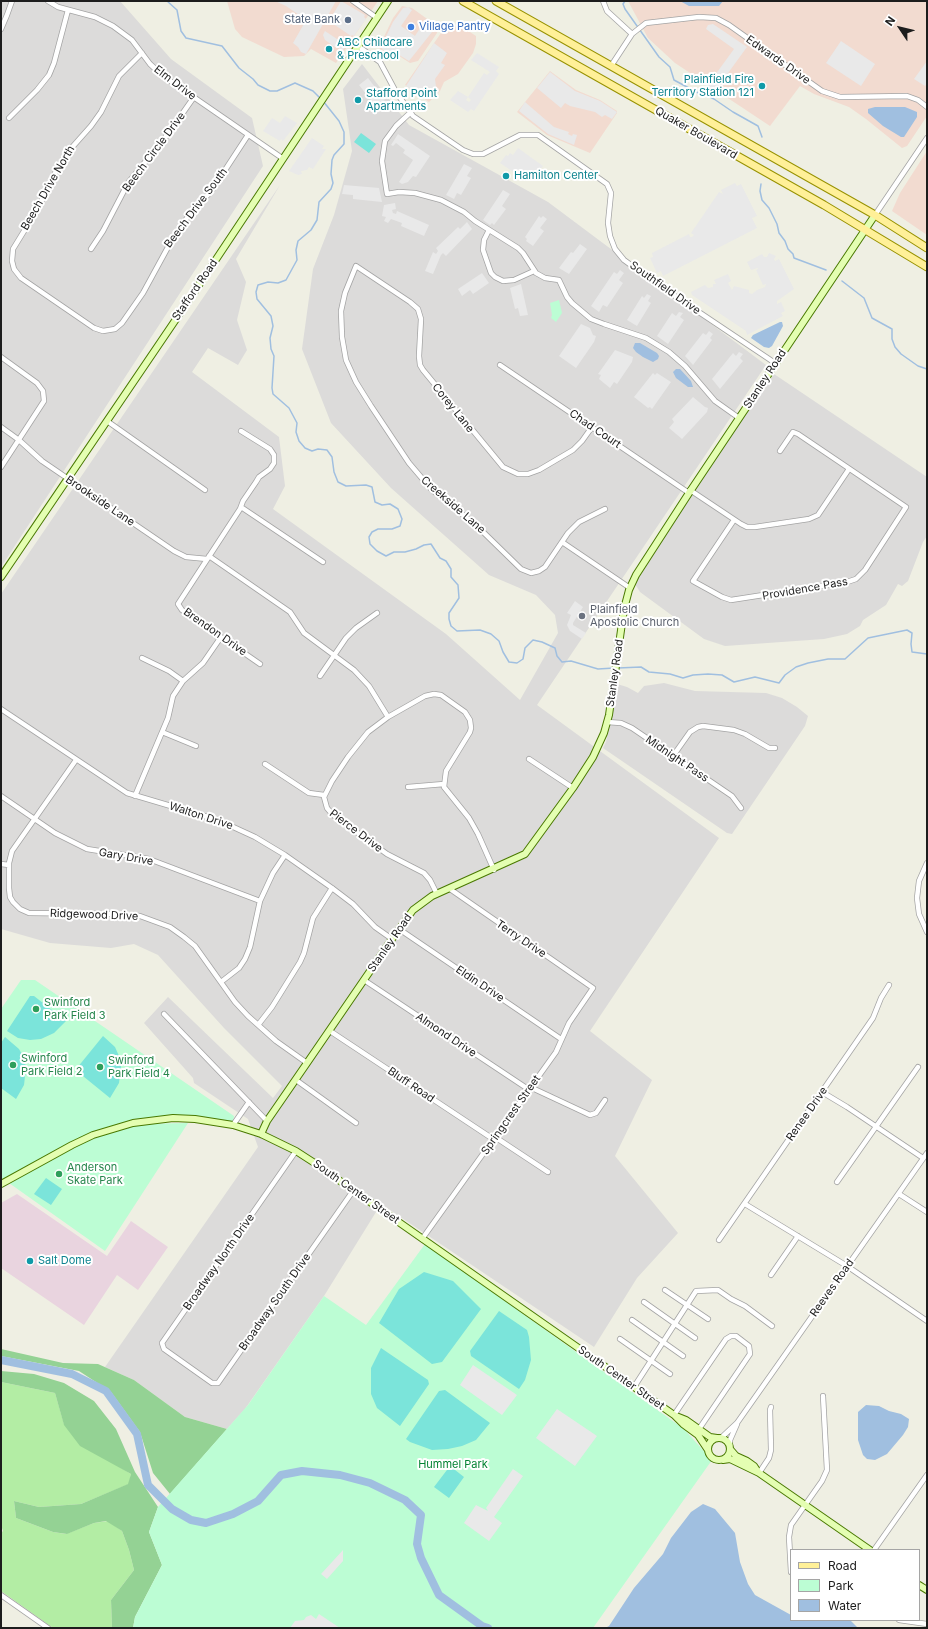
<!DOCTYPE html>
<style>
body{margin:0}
#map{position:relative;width:928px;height:1629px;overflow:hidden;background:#efefe3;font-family:Inter,sans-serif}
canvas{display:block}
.frame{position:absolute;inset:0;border:2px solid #1d1d1d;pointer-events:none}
.legend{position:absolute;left:790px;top:1549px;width:130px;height:72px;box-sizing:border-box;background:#fff;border:1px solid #a5a5a5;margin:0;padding:5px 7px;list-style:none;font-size:12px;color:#1d1d1d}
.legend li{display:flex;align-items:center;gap:8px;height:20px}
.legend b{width:20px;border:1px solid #a5a5a5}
.north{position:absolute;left:880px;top:8px;width:40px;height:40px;-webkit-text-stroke:3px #fff;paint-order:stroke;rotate:305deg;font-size:11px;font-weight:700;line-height:16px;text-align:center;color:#1d1d1d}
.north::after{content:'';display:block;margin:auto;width:14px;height:18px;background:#1d1d1d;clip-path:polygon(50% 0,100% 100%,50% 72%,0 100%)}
</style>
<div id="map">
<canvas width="928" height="1629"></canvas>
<div class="frame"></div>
<ul class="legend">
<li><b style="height:5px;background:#fff098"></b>Road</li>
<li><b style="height:11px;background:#bcfdd4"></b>Park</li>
<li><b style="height:11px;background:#a0bfe0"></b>Water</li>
</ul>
<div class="north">N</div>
</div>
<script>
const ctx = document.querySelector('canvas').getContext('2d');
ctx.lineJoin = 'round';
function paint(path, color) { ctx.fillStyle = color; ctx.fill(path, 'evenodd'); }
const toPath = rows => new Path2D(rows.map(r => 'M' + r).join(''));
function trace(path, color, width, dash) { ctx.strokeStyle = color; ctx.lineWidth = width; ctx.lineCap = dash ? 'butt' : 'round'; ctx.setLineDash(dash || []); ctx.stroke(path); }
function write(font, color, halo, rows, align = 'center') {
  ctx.font = font + ' Inter,sans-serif'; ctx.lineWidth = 4; ctx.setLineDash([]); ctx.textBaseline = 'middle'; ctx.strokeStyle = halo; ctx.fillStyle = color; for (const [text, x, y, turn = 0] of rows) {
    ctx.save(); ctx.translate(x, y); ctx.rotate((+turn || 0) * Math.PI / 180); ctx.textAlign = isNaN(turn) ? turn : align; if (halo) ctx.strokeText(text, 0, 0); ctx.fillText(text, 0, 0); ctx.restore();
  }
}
paint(toPath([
 [1,1,120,1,171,59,252,118,263,166,1,567],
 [362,64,409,125,548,202,766,365,537,705,719,838,590,1031,652,1080,615,1156,678,1233,637,1278,594,1347,381,1204,324,1296,245,1409,227,1429,185,1417,134,1380,105,1367,258,1147,248,1119,194,1083,193,1078,144,1023,168,997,273,1098,282,1086,224,1028,158,955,134,944,111,948,50,943,1,929,1,594,280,185,236,259,246,282,237,320,247,350,238,365,208,348,192,372,279,437,285,486,273,509,446,634,520,700,558,633,555,615,536,595,489,575,391,488,331,423,302,349,313,269,334,215,352,151,343,89],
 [774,374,927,477,927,536,923,542,908,581,902,586,898,584,886,605,863,620,860,626,847,634,824,639,725,646,704,639,640,592,635,584,660,541,714,462,727,439],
 [664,683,695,691,766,693,782,698,797,707,808,716,805,726,732,834,727,833,603,748,606,742,617,684,627,687,638,693,644,686]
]), '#dcdbda');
paint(toPath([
 [227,1,378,1,336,63,311,49,304,56,284,57,242,37,235,29],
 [628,1,927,1,927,116,907,146,902,148,866,119,849,107,814,94,800,86,770,126,675,63,648,38],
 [402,6,412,8,437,26,438,28,437,33,418,61,410,63,396,54,390,55,380,49,379,47,393,18],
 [456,26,464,28,476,36,476,44,473,53,458,74,444,82,440,91,429,102,405,85,441,33,447,28],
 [550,71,576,90,600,100,617,111,617,113,590,153,547,135,517,112],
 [927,151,927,235,892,211,900,193]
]), '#f2dbd0');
paint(toPath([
 [17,1194,107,1256,131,1221,168,1247,138,1290,117,1275,84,1325,1,1268,1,1203]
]), '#e9d4df');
paint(toPath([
 [1,1382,55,1393,64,1424,118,1466,131,1474,129,1484,81,1504,39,1507,14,1501,16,1518,53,1532,66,1534,94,1523,108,1521,122,1531,129,1550,134,1570,111,1600,112,1628,53,1628,1,1591,1,1533,3,1531,1,1525]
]), '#b3eda4');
paint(toPath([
 [1,1349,63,1363,98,1364,134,1380,185,1417,227,1429,170,1494,153,1473,140,1432,111,1392,79,1371,1,1356],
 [1,1371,34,1374,64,1383,94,1401,116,1429,135,1472,158,1507,149,1532,162,1565,135,1617,133,1628,112,1628,111,1600,134,1570,129,1550,122,1531,106,1521,94,1523,67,1534,53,1532,16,1518,14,1501,39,1507,81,1504,128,1484,131,1474,80,1446,64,1425,55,1393,1,1382]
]), '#94d294');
paint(toPath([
 [559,300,562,313,556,322,551,318,552,315,550,303],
 [21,980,35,980,234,1116,233,1125,195,1119,132,1124,188,1123,105,1251,9,1183,84,1140,1,1184,1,1009],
 [425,1244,684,1429,712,1460,593,1628,133,1628,135,1617,162,1565,149,1532,158,1507,248,1405,324,1296,366,1325]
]), '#bcfdd4');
paint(toPath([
 [361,133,376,144,369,153,354,142],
 [30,996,34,996,66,1021,54,1033,41,1039,30,1040,18,1038,7,1031],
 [103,1036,115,1047,119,1056,121,1066,119,1083,110,1098,78,1072,77,1068],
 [5,1037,19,1049,24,1058,26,1068,24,1085,16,1099,1,1088,1,1043],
 [46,1178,62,1189,51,1205,34,1194],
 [424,1272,453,1281,481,1309,442,1362,432,1364,379,1323,399,1289],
 [499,1311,527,1330,529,1337,531,1360,525,1380,519,1389,471,1356,470,1351],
 [381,1348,428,1380,429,1384,400,1426,377,1408,371,1394,371,1368],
 [445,1390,490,1423,476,1440,462,1446,448,1449,432,1450,410,1442,406,1439,439,1391],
 [450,1466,464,1477,449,1498,434,1487]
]), '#7be4da');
paint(toPath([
 [275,1,336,1,306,54,301,52,298,47,293,43,305,22,305,19,286,6],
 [341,1,365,15,364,17,366,19,354,36,352,35,351,36,329,21],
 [408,7,412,10,401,26,415,36,426,19,436,27,409,61,396,53,383,50,381,47,393,22,403,8],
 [713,24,747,47,715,91,707,86,734,49,706,29,708,25],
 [325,31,346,45,342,52,338,50,340,47,337,45,335,47,325,40,323,35],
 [841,41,875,64,861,86,826,63],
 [434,43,447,53,441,63,445,65,435,79,436,87,425,98,406,86],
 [477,53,499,67,496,71,499,74,474,111,471,109,468,112,450,100,458,91,468,97,466,100,469,102,471,100,468,97,484,73,487,75,490,72,471,60],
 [927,61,927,83,925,86,914,79],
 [550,72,575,91,600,101,617,112,612,119,605,115,602,117,595,112,570,106,565,103,561,108,537,88],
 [368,78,385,100,382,102,384,105,378,109,359,85],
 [525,102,554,127,569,132,568,134,572,136,573,134,577,135,574,145,548,134,519,111],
 [285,116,297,123,283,141,281,139,280,141,263,131,272,118,280,123],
 [398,134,430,156,416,177,413,176,408,182,402,184,399,182,413,160,403,153,405,150,396,143,393,146,391,145],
 [312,138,324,146,322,149,326,149,313,169,309,167,307,170,301,171,302,174,298,175,289,171],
 [518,148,543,166,533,180,528,176,525,180,500,163,506,155,508,156,510,153,513,155],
 [464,164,472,168,467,176,471,178,461,195,457,193,454,199,446,195],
 [735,183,737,186,741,184,757,216,752,218,757,228,663,276,661,271,657,273,650,258,653,257,652,253,689,234,690,237,692,237,694,235,691,233,719,192,723,194,721,190],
 [344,185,379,188,382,202,353,199,353,195,342,194],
 [503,190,510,194,502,206,506,209,494,225,492,223,490,225,483,220],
 [395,203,396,209,392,210,393,213,396,214,397,211,429,225,424,236,401,226,402,223,391,219,388,223,384,221,386,217,382,216,384,205],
 [539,216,541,218,543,216,547,219,540,228,544,231,533,246,526,241,527,239,525,237],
 [467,222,472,229,446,256,443,253,441,255,433,274,425,271,433,252,436,254,438,251,436,248,458,227,460,229],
 [580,244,587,249,569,274,559,268,571,252,573,253],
 [769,253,776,256,774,259,775,261,779,259,794,289,777,301,777,304,781,302,785,311,781,313,783,316,747,335,746,331,692,295,691,292,705,285,708,288,713,287,713,284,716,284,714,280,728,274,731,281,728,283,732,290,734,286,749,290,749,293,752,294,757,290,765,287,766,284,763,285,756,270,758,269,758,268,751,270,747,262,762,254,764,257,767,257],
 [620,270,624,273,619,280,623,283,607,307,603,305,599,312,591,306,614,272,617,274],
 [482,273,489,283,473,294,470,290,462,296,458,289],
 [521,284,528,315,520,316,518,308,515,309,510,288],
 [647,294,651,296,648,301,651,303,637,326,627,320,642,296,644,298],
 [679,312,683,313,680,317,684,320,668,344,657,336,672,313,676,316],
 [581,324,590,328,593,335,596,336,594,342,576,368,559,356],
 [709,331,713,334,710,338,712,340,693,365,685,356,703,333,706,335],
 [615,350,633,357,632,362,617,384,614,382,610,388,599,379,601,375,598,374],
 [739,352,743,354,740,358,743,361,720,389,712,379,733,353,736,356],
 [653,373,655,375,657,373,671,382,652,409,650,407,648,408,634,397],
 [693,397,705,407,708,408,707,412,682,439,669,428,674,422,672,419],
 [575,601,583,607,573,623,573,625,586,633,582,639,570,631,567,625,571,615,567,613],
 [473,1365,517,1395,502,1415,460,1385],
 [557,1409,597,1436,575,1466,536,1438],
 [513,1469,523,1476,494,1517,502,1523,489,1541,464,1523,476,1505,488,1511,486,1508],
 [343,1550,343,1561,327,1579,321,1574],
 [319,1614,340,1628,290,1628,295,1621,304,1620,306,1617,311,1615,316,1619]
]), '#e9e9e9');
paint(toPath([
 [680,1,723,1,719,6,689,6],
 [875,107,905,107,917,112,917,117,904,137,901,137,883,126,868,113,868,109],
 [780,322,782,322,783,326,772,346,769,348,764,347,751,338,753,335],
 [635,343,640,343,657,353,659,356,658,359,653,362,643,357,636,352,633,348],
 [676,369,680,369,691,381,693,387,688,387,676,378,673,372],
 [866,1405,879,1406,889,1411,901,1414,909,1419,908,1427,903,1435,887,1454,875,1460,867,1459,863,1455,858,1440,858,1412],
 [703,1504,715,1509,735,1533,740,1562,748,1584,755,1595,791,1615,791,1620,850,1620,858,1628,605,1628,609,1626,634,1588,663,1554,671,1538,691,1512]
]), '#a0bfe0');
trace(toPath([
 [167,1,177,10,181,31,186,38,222,46,239,68,253,79,258,85,270,91,277,91,295,83,313,91,320,98],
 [625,1,623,4,625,9,659,57,670,67,674,80,700,94,706,95,714,99,733,112,758,126,762,137],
 [323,101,339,121,344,132,344,144,334,155,332,160,331,174,333,183,331,189,319,202,317,220,311,230,298,241,296,250,297,260,286,280,278,283,268,282,258,285,256,292,257,299,271,316,273,326,270,338,271,349,274,356,272,388,273,394,289,408,297,423,296,432,299,441,305,448,312,451,318,449,327,450,332,457,334,472,338,482,346,486,366,485,372,487,375,502,382,505,390,504,398,509,402,519,400,526,392,529,378,529,372,532,369,537,370,544,377,551,386,556,394,552,405,552,416,549,424,545,431,544,440,558,446,561,451,569,451,577,458,585,459,598,449,613,449,619,451,626,457,631,480,630,491,634,499,641,503,652,509,662,517,663,523,659,525,648,533,640,542,642,555,648,557,656,562,662,571,661,598,669,614,668],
 [761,184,760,191,762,200,769,208,777,224,779,233,785,241,788,249,793,254,794,258,826,270],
 [842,281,864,298,872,318,892,329,892,339,895,347,901,354,918,366,927,369],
 [618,668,641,667,649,672,670,674,683,678,693,675,708,674,722,675,734,682,755,677,779,683,785,675,796,667,808,663,828,659,845,659,868,638,907,630,912,633,911,644,912,652,927,654]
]), '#a0bfe0', 1.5);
trace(toPath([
 [1,1360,72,1374,106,1391,137,1434,148,1485,172,1509,191,1520,206,1523,233,1514,258,1501,281,1475,302,1471,340,1475,370,1483,405,1500,421,1515,417,1544,421,1558,439,1595,482,1626,488,1628]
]), '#a0bfe0', 8);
const street = toPath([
 [48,1,58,7,95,17,113,26,132,40,150,64,163,76,282,158],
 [353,1,377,18],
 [603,1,607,11,632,34,611,66],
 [1,29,7,15,12,1],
 [632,34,646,23,699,17,716,18,729,25,822,91,840,97,907,96,918,100,927,107],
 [358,46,380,62,396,92,413,116,463,150,473,154,483,154,520,135,538,135,607,184,611,193,608,223,610,236,615,249,624,260,657,284,775,363],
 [142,53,119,76,101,112,91,126,67,153,58,167,37,210,13,249,12,261,14,269,21,278,94,328,103,331,115,329,122,323,143,293,173,238,187,218,212,190,248,135],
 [411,112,396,126,385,141,382,161,387,194,399,192,415,193,441,200,464,212,475,221,518,248,523,253,536,273,545,278,559,280,567,297,572,303,591,319,604,324,646,338,669,352,685,366,715,401,739,418],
 [9,118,37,90,49,75,54,63,68,10],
 [875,215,927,138],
 [489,230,484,240,483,250,491,273,495,277,503,281,514,280,534,271],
 [91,249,103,231,128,183,168,134,194,97],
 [1,357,37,383,43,391,44,401,1,467],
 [500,365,689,493],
 [107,421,205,490],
 [1,427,19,440,42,461,174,551,186,557,207,559],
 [592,427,582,441,573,450,539,470,528,474,518,474,503,467,423,370,420,365,419,356,421,319,418,309,410,302,356,266,345,293,341,311,342,337,346,360,356,382,371,406,409,463,432,490,478,527,521,569,531,573,539,571,545,567,568,533,579,522,605,509],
 [241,431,270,449,274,455,274,463,270,469,259,477,256,482,243,501,240,509,178,604,182,610,260,664],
 [690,490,741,524,747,527,755,527,809,519,818,515,849,469],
 [241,507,323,562],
 [734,520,693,581,722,597,731,600,847,582,856,579,865,570,906,507,798,434,793,432,780,451],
 [562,542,630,588],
 [209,556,290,612,304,633,354,670,369,686,388,717],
 [142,658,169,671,183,681],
 [320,676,346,638,356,628,377,613],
 [1,709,127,793,218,820,255,837,285,855,332,888,353,904,375,927,392,939],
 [607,722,621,723,632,728,732,796,741,808],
 [162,732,196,746],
 [673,756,690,732,698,727,703,726,734,730,745,734,769,748,775,748],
 [529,759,573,788],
 [76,760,12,851,9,863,9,888,10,897,13,902,20,909,29,913,114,914,140,916,170,927,184,937,195,946,235,1002,248,1016,276,1041,307,1063],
 [265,764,309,793,324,795],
 [408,787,444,784],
 [1,796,55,833,87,849,149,859,260,901],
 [135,796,168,718,173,696,183,681,203,663,221,637],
 [927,863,919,881,917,898,919,914,927,932],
 [1,864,9,865],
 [437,894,430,880,424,873,387,854,333,815,327,808,324,797,332,781,348,757,368,732,388,717,425,696,434,694,441,695,465,712,470,720,471,728,470,732,446,771,444,787,469,818,478,834,494,870],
 [399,929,561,1039],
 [364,980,528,1089],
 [221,982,239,968,245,959,250,947,260,901,273,873,285,855],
 [164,1014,267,1121],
 [258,1025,272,1007,300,962,304,953,313,918,332,888],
 [330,1031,493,1139],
 [296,1080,356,1123],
 [530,1087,590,1115,596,1113,605,1100],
 [822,1092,847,1107,923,1158],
 [233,1125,249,1102],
 [495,1137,548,1172],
 [296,1151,162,1343,164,1349,212,1383,218,1383,353,1191],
 [837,1182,918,1067],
 [899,1194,927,1212],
 [745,1204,847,1266,927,1321],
 [422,1239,556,1052,569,1023,593,988,450,889],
 [719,1240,873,1018,881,998,889,985],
 [771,1275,798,1236],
 [665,1290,708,1319],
 [644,1302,695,1338],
 [632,1320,683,1356],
 [620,1339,670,1374],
 [634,1387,696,1291,718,1290,731,1299,745,1306,772,1326],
 [674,1415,726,1339,731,1336,736,1336,749,1346,750,1354,699,1429],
 [721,1438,737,1423,927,1153],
 [730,1446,730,1440,737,1424],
 [759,1473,769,1458,771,1450,770,1410,771,1407],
 [874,1550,927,1475],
 [791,1572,789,1537,791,1525,822,1481,827,1470,823,1396],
 [1,1595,48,1628],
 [899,1620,927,1624]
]);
const secondary = toPath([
 [1,577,187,303,388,1],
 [261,1134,267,1121,307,1063,392,939,413,910,432,896,525,854,573,788,593,757,604,733,609,715,624,609,629,590,636,575,689,493,875,215],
 [1,1184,72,1145,93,1135,133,1123,173,1118,195,1119,233,1125,261,1134,296,1151,313,1162,674,1415,683,1424,698,1435,708,1450],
 [676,1416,686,1420,710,1437,717,1438],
 '708 1449a11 11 0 1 1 22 0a11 11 0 1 1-22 0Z',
 [730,1449,736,1456,747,1461,754,1466,758,1472],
 [723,1460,730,1459,759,1473,870,1550],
 [919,1585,927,1590]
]);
const primary = toPath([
 [463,1,824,205,927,267],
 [496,1,875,215,927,248]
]);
trace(street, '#a4a4a4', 6);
trace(secondary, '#497900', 8);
trace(primary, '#979100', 9);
trace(street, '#fff', 4.5);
trace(secondary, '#e4feb2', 6);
trace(primary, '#fff098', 7);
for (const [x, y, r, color] of [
 [348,20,4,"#5c6f8a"],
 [411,27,4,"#3f7fe0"],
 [329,49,4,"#0f9aa8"],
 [762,86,4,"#0f9aa8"],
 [358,100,4,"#0f9aa8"],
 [506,176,4,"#0f9aa8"],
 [582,616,4,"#6b7280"],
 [36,1009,4,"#2e9e5b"],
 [13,1065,4,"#2e9e5b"],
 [100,1067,4,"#2e9e5b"],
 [59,1174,4,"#2e9e5b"],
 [30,1261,4,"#0f9aa8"]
]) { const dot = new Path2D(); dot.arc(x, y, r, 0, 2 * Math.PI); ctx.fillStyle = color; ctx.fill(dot); trace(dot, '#fff', 1.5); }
write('11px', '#4e5e75', '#fff', [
 ["State Bank",340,20]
], 'right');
write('11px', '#366cbe', '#fff', [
 ["Village Pantry",419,27]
], 'left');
write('11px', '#0d838f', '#fff', [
 ["ABC Childcare",337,43],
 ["& Preschool",337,56],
 ["Plainfield Fire",754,80,"right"],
 ["Territory Station 121",754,93,"right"],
 ["Stafford Point",366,94],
 ["Apartments",366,107],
 ["Hamilton Center",514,176],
 ["Salt Dome",38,1261]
], 'left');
write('11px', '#1d1d1d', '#fff', [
 ["Edwards Drive",778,60,35],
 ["Elm Drive",175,83,37],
 ["Quaker Boulevard",696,133,30],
 ["Beech Circle Drive",154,152,-53],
 ["Beech Drive North",48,188,-60],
 ["Beech Drive South",196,208,-53],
 ["Southfield Drive",665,288,35],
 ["Stafford Road",195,290,-56],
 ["Stanley Road",765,379,-57],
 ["Corey Lane",453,408,51],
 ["Chad Court",595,429,34],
 ["Brookside Lane",100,501,34],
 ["Creekside Lane",453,505,41],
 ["Providence Pass",805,589,-10],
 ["Brendon Drive",215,632,35],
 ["Stanley Road",615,673,-82],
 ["Midnight Pass",677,759,34],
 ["Walton Drive",201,816,18],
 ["Pierce Drive",356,831,37],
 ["Gary Drive",126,857,10],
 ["Ridgewood Drive",94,915,2],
 ["Terry Drive",521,939,34],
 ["Stanley Road",390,943,-55],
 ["Eldin Drive",480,984,34],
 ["Almond Drive",446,1035,34],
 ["Bluff Road",411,1085,34],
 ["Renee Drive",807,1114,-55],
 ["Springcrest Street",511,1115,-55],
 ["South Center Street",356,1192,35],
 ["Broadway North Drive",219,1262,-55],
 ["Reeves Road",832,1288,-55],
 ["Broadway South Drive",275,1302,-55],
 ["South Center Street",621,1378,35]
]);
write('11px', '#5b616d', '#fff', [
 ["Plainfield",590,610],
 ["Apostolic Church",590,623]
], 'left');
write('11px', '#27864d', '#fff', [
 ["Swinford",44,1003],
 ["Park Field 3",44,1016],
 ["Swinford",21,1059],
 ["Park Field 2",21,1072],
 ["Swinford",108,1061],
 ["Park Field 4",108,1074],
 ["Anderson",67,1168],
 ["Skate Park",67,1181]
], 'left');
write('11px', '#048333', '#fff', [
 ["Hummel Park",453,1465]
]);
</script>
